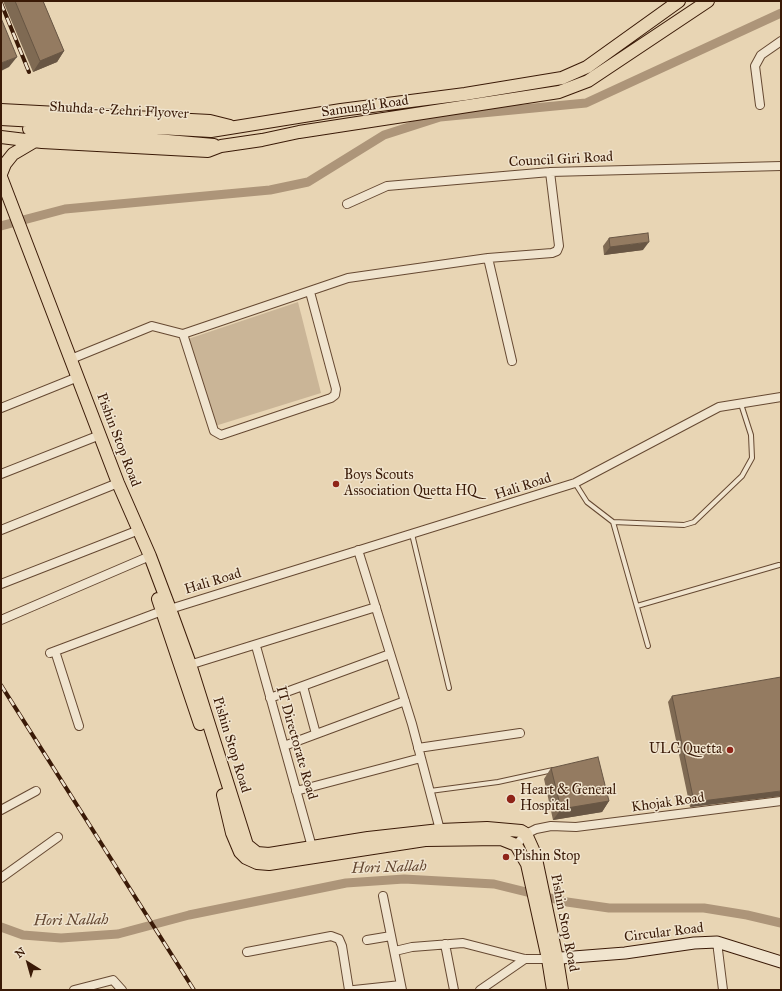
<!DOCTYPE html>
<style>
body{margin:0}
#map{position:relative;width:782px;height:991px;overflow:hidden;background:#e8d5b4;font-family:"IM FELL Great Primer",serif}
canvas{display:block}
.frame{position:absolute;inset:0;border:2px solid #3a1a07;pointer-events:none}
.north{position:absolute;left:8px;top:943px;width:40px;height:40px;-webkit-text-stroke:3px #f0e4ce;paint-order:stroke;rotate:323deg;font-size:11px;font-weight:700;line-height:16px;text-align:center;color:#3a1a07}
.north::after{content:'';display:block;margin:auto;width:14px;height:18px;background:#3a1a07;clip-path:polygon(50% 0,100% 100%,50% 72%,0 100%)}
</style>
<div id="map">
<canvas width="782" height="991"></canvas>
<div class="frame"></div>
<div class="north">N</div>
</div>
<script>
const ctx = document.querySelector('canvas').getContext('2d');
ctx.lineJoin = 'round';
function paint(path, color) { ctx.fillStyle = color; ctx.fill(path, 'evenodd'); }
const toPath = rows => new Path2D(rows.map(r => 'M' + r).join(''));
function trace(path, color, width, dash) { ctx.strokeStyle = color; ctx.lineWidth = width; ctx.lineCap = dash ? 'butt' : 'round'; ctx.setLineDash(dash || []); ctx.stroke(path); }
function write(font, color, halo, rows, align = 'center') {
  ctx.font = font + ' "IM FELL Great Primer",serif'; ctx.lineWidth = 3; ctx.setLineDash([]); ctx.textBaseline = 'middle'; ctx.strokeStyle = halo; ctx.fillStyle = color; for (const [text, x, y, turn = 0] of rows) {
    ctx.save(); ctx.translate(x, y); ctx.rotate((+turn || 0) * Math.PI / 180); ctx.textAlign = isNaN(turn) ? turn : align; if (halo) ctx.strokeText(text, 0, 0); ctx.fillText(text, 0, 0); ctx.restore();
  }
}
paint(toPath([
 [298,302,321,393,215,426,188,339]
]), '#cab597');
trace(toPath([
 [1,226,65,209,270,190,308,182,384,135,440,117,586,103,781,13],
 [1,927,23,935,61,938,118,934,189,915,346,883,404,879,494,884,567,902,609,908,704,908,747,915,781,923]
]), '#ad9579', 9);
const lane = toPath([
 [575,483,587,502,613,522,684,525,694,522,742,476,752,458,751,435,741,404],
 [613,522,648,646],
 [412,534,449,688],
 [637,606,779,565],
 [430,791,498,782,553,770]
]);
const street = toPath([
 [760,105,755,66,761,55,781,41],
 [347,204,387,186,550,172,781,166],
 [488,258,512,361],
 [183,334,214,431,221,435,331,398,335,395,336,389,310,292],
 [71,359,152,326,183,334,348,278,488,258,552,253,557,251,559,246,550,172],
 [1,408,78,377],
 [1,474,100,435],
 [1,530,118,483],
 [358,550,412,724,440,830],
 [1,584,139,530],
 [170,609,575,483,719,407,781,397],
 [1,620,150,556],
 [256,646,312,847],
 [55,651,79,726],
 [50,653,162,611],
 [186,666,376,607],
 [303,686,316,734],
 [270,698,390,654],
 [284,746,405,701],
 [418,748,520,733],
 [296,791,421,758],
 [1,810,36,791],
 [516,845,526,834,536,829,551,826,576,827,781,801],
 [1,878,58,837],
 [383,896,402,990],
 [367,940,391,936],
 [717,942,723,990],
 [445,944,454,990],
 [395,951,412,947,463,943,525,959,548,959],
 [247,952,331,936,339,939,342,946,349,990],
 [74,990,113,980,122,990],
 [354,990,401,985],
 [480,990,525,959]
]);
const secondary = toPath([
 [548,959,625,953,694,943,717,942,781,962]
]);
const primary = toPath([
 [1,110,210,121,230,126],
 [1,119,211,131,341,110,465,94,562,78,587,67,679,1],
 [29,129,214,145],
 [1,137,42,142,208,151,221,146,262,140,299,132,559,92,588,81,708,1],
 [1,174,5,164,13,154,35,141],
 [1,177,118,483,150,556,170,609,190,664,247,845,257,853,269,854,368,838,440,830,487,828,521,831,526,834,535,854,557,959,562,990],
 [158,599,200,724],
 [223,795,232,833,240,852,246,858,257,863,269,864,425,840,501,839,516,845,527,864,548,959,553,990]
]);
trace(lane, '#664932', 6);
trace(street, '#664932', 10);
trace(secondary, '#3a1a07', 13);
trace(primary, '#3a1a07', 14);
trace(lane, '#f0e4ce', 4);
trace(street, '#f0e4ce', 8);
trace(secondary, '#f0e4ce', 11);
trace(primary, '#e8d5b4', 12);
const rail = toPath([
 [1,3,29,72],
 [1,685,194,990]
]);
trace(rail, '#3a1a07', 4);
trace(rail, '#f0e4ce', 2.5, [8]);
paint(toPath([
 [3,1,43,1,64,51,57,62,33,72],
 [609,238,643,250,604,255,603,246],
 [672,696,781,796,690,807,668,702],
 [551,768,609,801,602,812,553,820,544,779]
]), '#7f6a53');
paint(toPath([
 [64,51,57,62,33,72,40,61],
 [17,57,9,67,1,71,1,63],
 [649,242,643,250,604,255,610,247],
 [781,791,781,796,690,807,694,802],
 [609,801,602,812,553,820,561,809]
]), '#685644');
const building = toPath([
 [15,1,43,1,64,51,40,61,15,1],
 [1,18,17,57,1,63,1,18],
 [648,233,649,242,610,247,609,238,648,233],
 [781,677,781,791,694,802,672,696,781,677],
 [598,757,609,801,561,809,551,768,598,757]
]);
paint(building, '#947b61');
trace(building, '#685644', 1);
for (const [x, y, r, color] of [
 [336,484,4,"#8f2418"],
 [730,750,4,"#8f2418"],
 [511,799,5,"#8f2418"],
 [506,857,4,"#8f2418"]
]) { const dot = new Path2D(); dot.arc(x, y, r, 0, 2 * Math.PI); ctx.fillStyle = color; ctx.fill(dot); trace(dot, '#f0e4ce', 1.5); }
write('14px', '#3a1a07', '#f0e4ce', [
 ["Samungli Road",365,107,-8],
 ["Shuhda-e-Zehri Flyover",119,111,3],
 ["Council Giri Road",561,160,-3],
 ["Pishin Stop Road",118,440,69],
 ["Hali Road",523,487,-18],
 ["Hali Road",213,582,-17],
 ["IT Directorate Road",296,743,74],
 ["Pishin Stop Road",231,745,73],
 ["Khojak Road",668,803,-8],
 ["Pishin Stop Road",564,923,79],
 ["Circular Road",664,933,-7]
]);
write('14px', '#3a1a07', '#f0e4ce', [
 ["Boys Scouts",344,476],
 ["Association Quetta HQ",344,492],
 ["ULC Quetta",722,750,"right"],
 ["Heart & General",520,791],
 ["Hospital",520,807],
 ["Pishin Stop",514,857]
], 'left');
write('italic 15px', '#62452f', '#f0e4ce', [
 ["Hori Nallah",389,868,-2],
 ["Hori Nallah",71,921,-1]
]);
</script>
